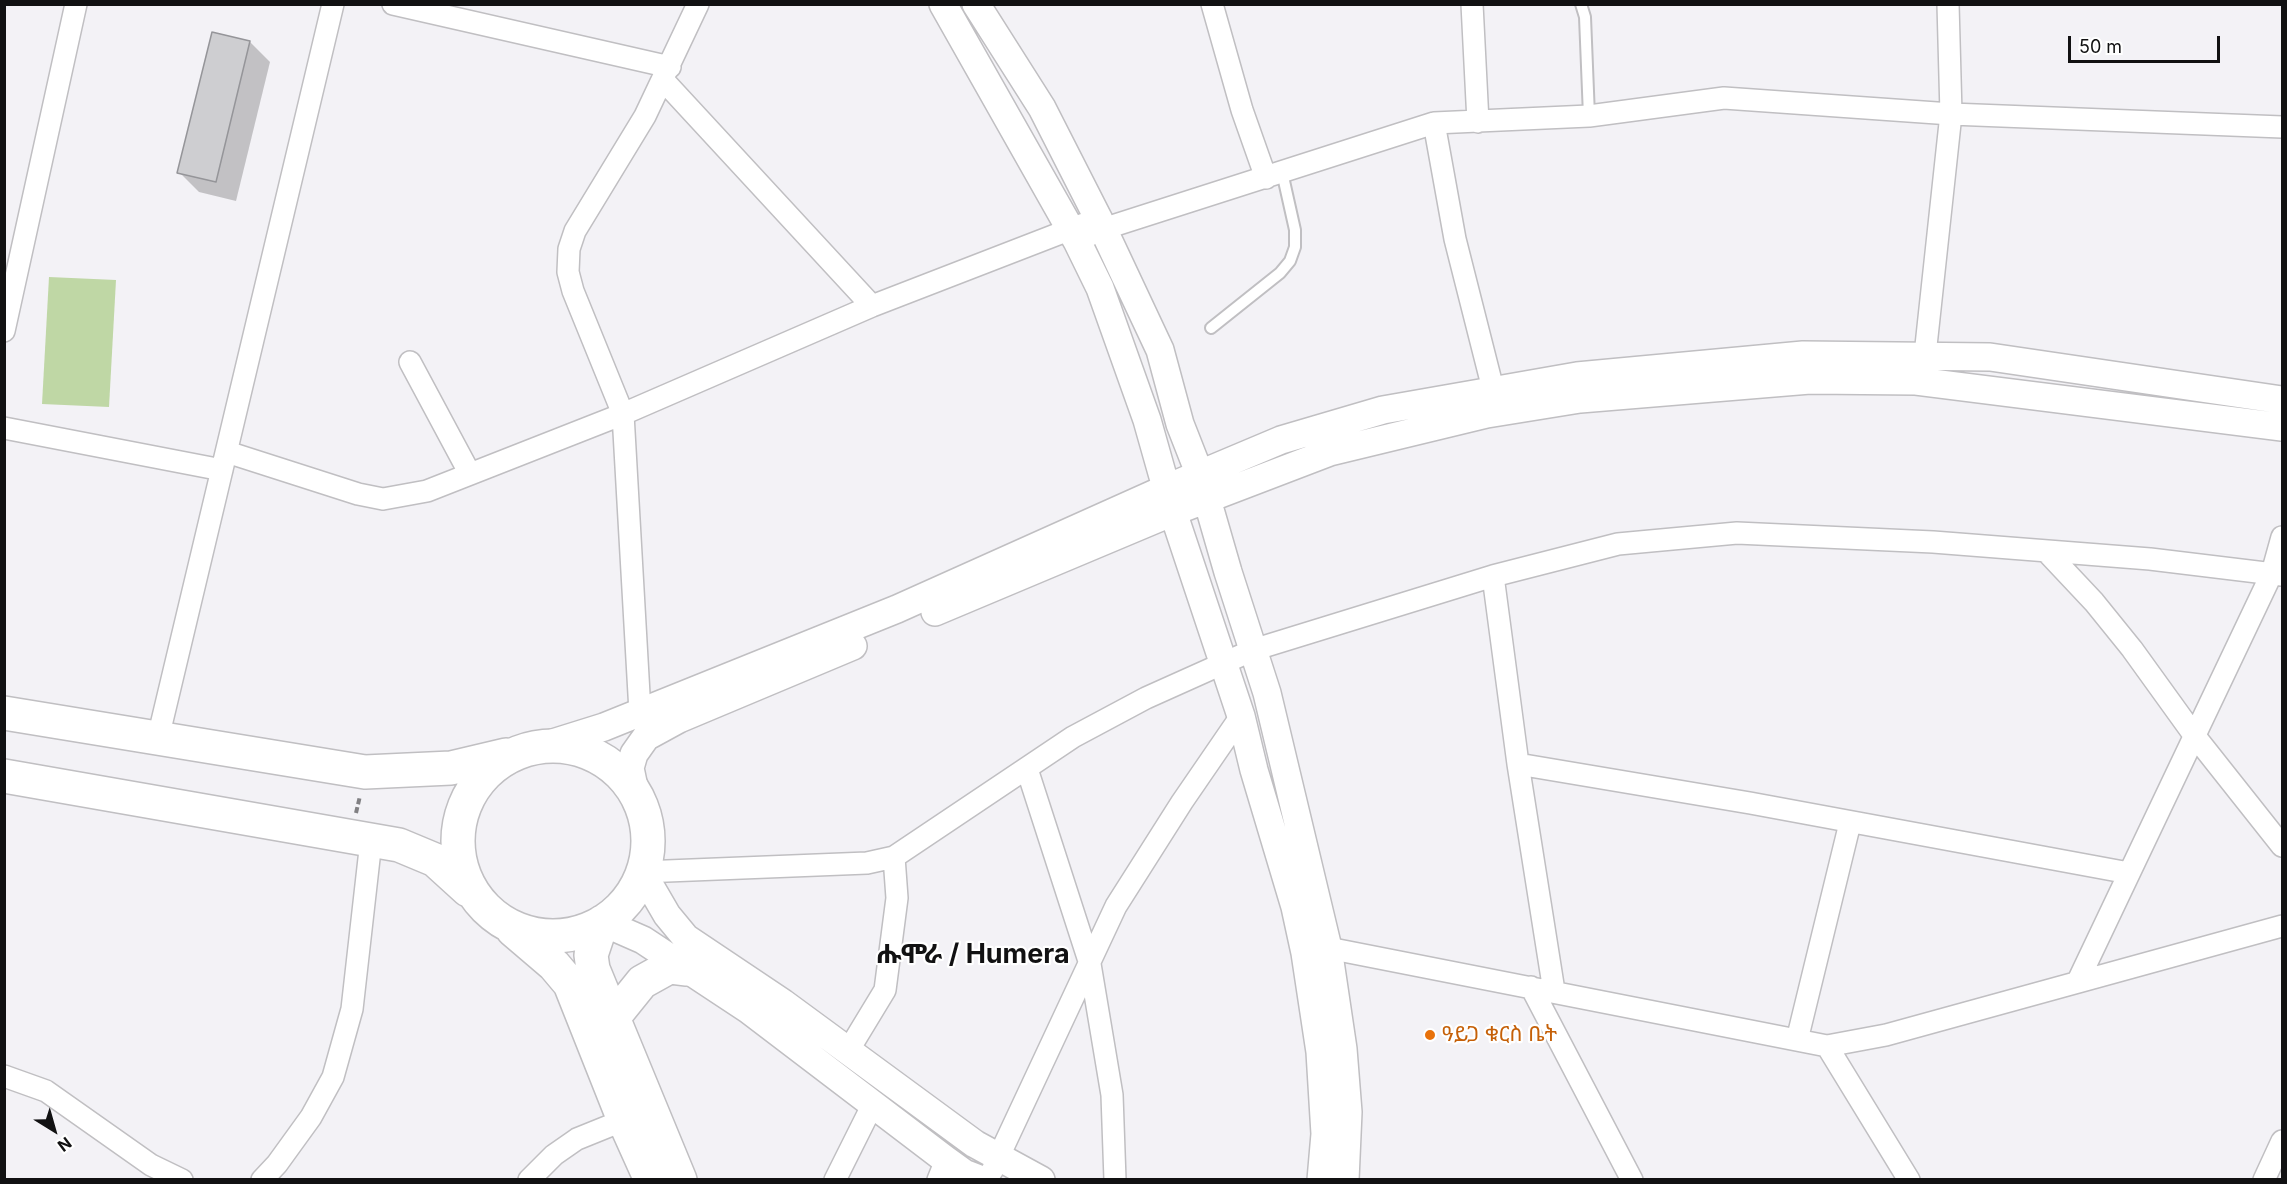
<!DOCTYPE html>
<meta charset="utf-8">
<style>
body{margin:0}
#map{position:relative;width:2287px;height:1184px;overflow:hidden;background:#f3f2f6;font-family:Inter,sans-serif}
canvas{display:block}
.frame{position:absolute;inset:0;border:6px solid #111112;pointer-events:none}
.north{position:absolute;left:24px;top:1100px;width:60px;height:60px;-webkit-text-stroke:4px #fff;paint-order:stroke;rotate:143deg;font-size:16px;font-weight:700;line-height:24px;text-align:center;color:#111112}
.north::after{content:'';display:block;margin:auto;width:21px;height:27px;background:#111112;clip-path:polygon(50% 0,100% 100%,50% 72%,0 100%)}
.scale{position:absolute;left:2068px;top:36px;width:152px;height:27px;box-sizing:border-box;border:3px solid #111112;border-top:0;padding-left:8px;font-size:18px;line-height:21px;white-space:nowrap;color:#111112;-webkit-text-stroke:4px #fff;paint-order:stroke}
</style>
<div id="map">
<canvas width="2287" height="1184"></canvas>
<div class="frame"></div>
<div class="north">N</div>
<div class="scale">50 m</div>
</div>
<script>
const ctx = document.querySelector('canvas').getContext('2d');
ctx.lineJoin = 'round';
function paint(path, color) { ctx.fillStyle = color; ctx.fill(path, 'evenodd'); }
const toPath = rows => new Path2D(rows.map(r => 'M' + r).join(''));
function trace(path, color, width, dash) { ctx.strokeStyle = color; ctx.lineWidth = width; ctx.lineCap = dash ? 'butt' : 'round'; ctx.setLineDash(dash || []); ctx.stroke(path); }
function write(font, color, halo, rows, align = 'center') {
  ctx.font = font + ' Inter,"Noto Sans Ethiopic",sans-serif'; ctx.lineWidth = 4.5; ctx.setLineDash([]); ctx.textBaseline = 'middle'; ctx.strokeStyle = halo; ctx.fillStyle = color; for (const [text, x, y, turn = 0] of rows) {
    ctx.save(); ctx.translate(x, y); ctx.rotate((+turn || 0) * Math.PI / 180); ctx.textAlign = isNaN(turn) ? turn : align; if (halo) ctx.strokeText(text, 0, 0); ctx.fillText(text, 0, 0); ctx.restore();
  }
}
paint(toPath([
 [49,277,116,280,109,407,42,404]
]), '#bfd7a5');
paint(toPath([
 [213,34,250,42,270,62,236,201,199,192,179,172]
]), '#0003');
const building = toPath([
 [212,32,250,41,216,182,177,173,212,32]
]);
paint(building, '#ceced1');
trace(building, '#959599', 1.5);
const service = toPath([
 [1581,4,1585,17,1589,116],
 [1211,328,1280,273,1290,261,1295,247,1295,230,1282,172]
]);
const minor = toPath([
 [393,4,670,67],
 [1212,4,1242,110,1266,178],
 [1472,4,1478,122],
 [664,81,872,306],
 [1434,123,1455,239,1493,389],
 [1077,241,1103,229,1434,123,1589,116,1724,98,1951,114,2282,127],
 [4,331,76,4],
 [1925,355,1951,114,1948,4],
 [410,362,470,474],
 [4,428,222,470],
 [227,452,358,494,383,499,427,491,623,414,872,306,1084,224],
 [2046,551,2094,602,2132,649,2194,735,2282,846],
 [1493,576,1518,764,1554,991],
 [640,712,623,414,573,291,568,272,569,249,575,231,645,116,698,4],
 [158,738,333,4],
 [1518,764,1750,803,2129,873],
 [1027,769,1090,964,1112,1095,1115,1180],
 [642,872,867,863,894,857,1073,737,1146,698,1253,650,1493,576,1618,544,1737,533,1933,542,2150,559,2282,575],
 [1316,950,1328,948,1827,1046,1886,1035,2282,926],
 [2078,981,2272,573,2282,537],
 [1531,987,1632,1180],
 [1797,1040,1850,823],
 [1827,1046,1909,1180],
 [848,1051,885,990,897,898,894,857],
 [4,1076,46,1091,151,1165,182,1180],
 [992,1171,1116,906,1182,802,1241,716],
 [262,1180,277,1164,311,1117,333,1077,352,1009,371,841],
 [529,1180,554,1155,577,1139,624,1120],
 [835,1180,873,1104],
 [938,1180,946,1160],
 [2264,1180,2282,1141]
]);
const tertiary = toPath([
 [943,4,1077,241,1100,288,1147,420,1173,512,1241,716,1254,770,1295,907,1305,953,1320,1052,1325,1134,1321,1180],
 [976,4,1042,108,1098,218,1160,350,1180,424,1200,475,1228,572,1267,693,1328,948,1343,1049,1348,1112,1345,1180],
 [935,612,1173,512,1330,452,1487,414,1580,399,1810,380,1916,381,2282,427],
 [540,747,604,727,897,609,1167,488,1281,440,1383,410,1577,376,1803,355,1990,357,2282,400],
 [635,792,630,768,634,754,646,737,679,719,853,646],
 [642,872,667,915,686,938,783,1003,975,1144,1041,1180],
 [602,922,643,940,749,1010,946,1160,964,1173,982,1180]
]);
const primary = toPath([
 [4,713,365,772,451,768,506,755],
 '458 841a95 95 0 1 1 190 0a95 95 0 1 1-190 0Z',
 [4,776,399,845,435,860,468,890],
 [602,922,591,955,593,969,680,1180],
 [513,930,554,965,570,984,624,1120,651,1180],
 [613,1018,642,982,669,967,685,969]
]);
trace(service, '#c0bfc2', 14);
trace(minor, '#c0bfc2', 24);
trace(tertiary, '#c0bfc2', 30);
trace(primary, '#c0bfc2', 36);
trace(toPath([
 [356,813,360,796]
]), '#818083', 4, [6, 3]);
trace(service, '#fff', 10);
trace(minor, '#fff', 21);
trace(tertiary, '#fff', 27);
trace(primary, '#fff', 33);
for (const [x, y, r, color] of [
 [1430,1035,6,"#e8710a"]
]) { const dot = new Path2D(); dot.arc(x, y, r, 0, 2 * Math.PI); ctx.fillStyle = color; ctx.fill(dot); trace(dot, '#fff', 2); }
write('21px', '#c56008', '#fff', [
 ["ዓይጋ ቁርስ ቤት",1442,1035]
], 'left');
write('bold 27px', '#111112', '#fff', [
 ["ሑሞራ / Humera",973,955]
]);
</script>
